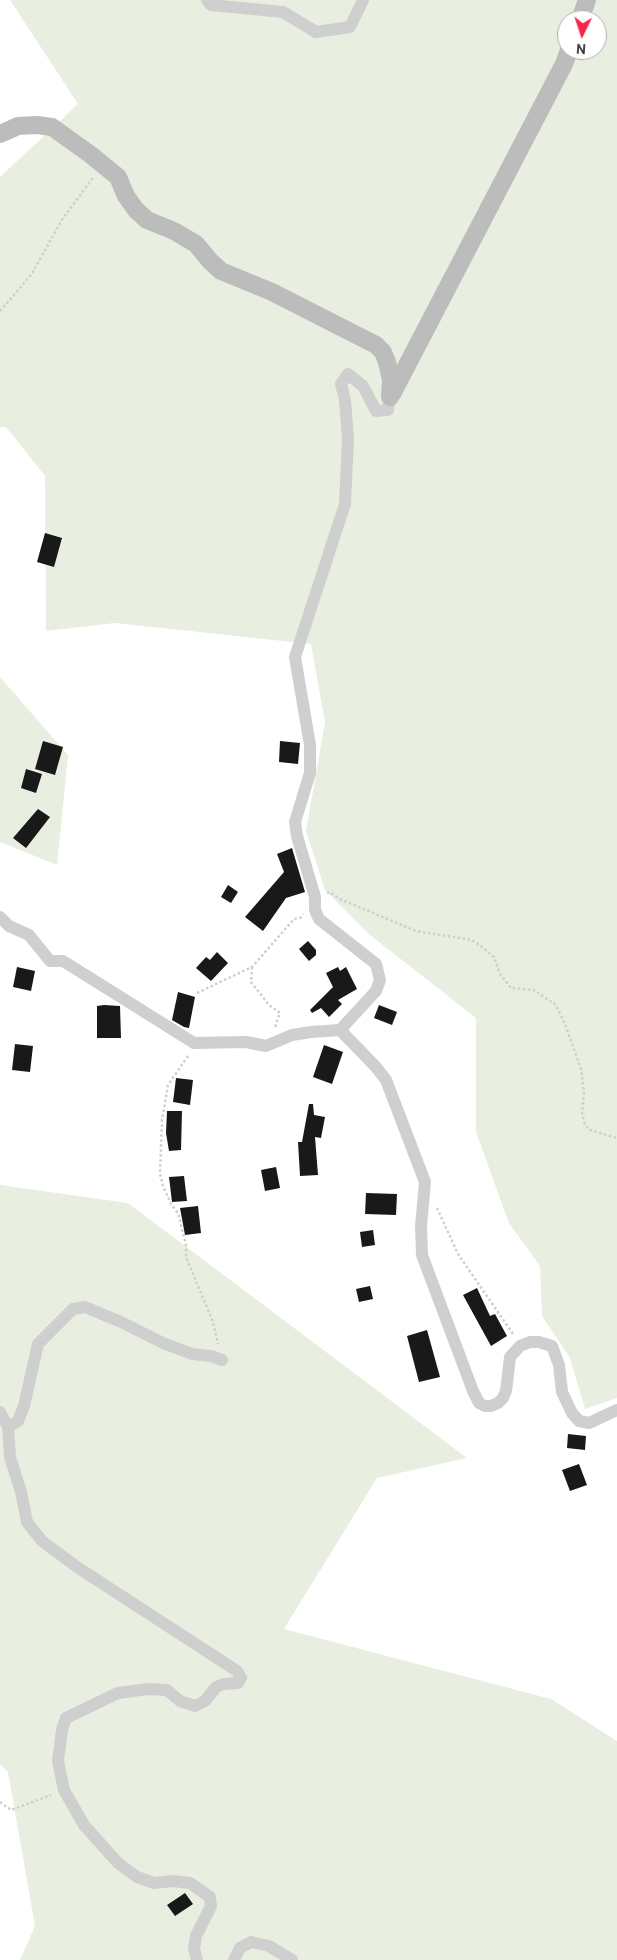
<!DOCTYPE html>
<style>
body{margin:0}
#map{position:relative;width:617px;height:1960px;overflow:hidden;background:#fff;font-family:Cabin,sans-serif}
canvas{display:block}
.north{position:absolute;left:557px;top:10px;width:50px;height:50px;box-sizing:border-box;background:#fff;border:1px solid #adadad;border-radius:50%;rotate:184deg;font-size:14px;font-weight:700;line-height:20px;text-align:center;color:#323232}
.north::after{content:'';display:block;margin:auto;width:18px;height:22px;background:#f52849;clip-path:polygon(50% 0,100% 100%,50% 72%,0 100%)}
</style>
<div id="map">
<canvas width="617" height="1960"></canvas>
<div class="north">N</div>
</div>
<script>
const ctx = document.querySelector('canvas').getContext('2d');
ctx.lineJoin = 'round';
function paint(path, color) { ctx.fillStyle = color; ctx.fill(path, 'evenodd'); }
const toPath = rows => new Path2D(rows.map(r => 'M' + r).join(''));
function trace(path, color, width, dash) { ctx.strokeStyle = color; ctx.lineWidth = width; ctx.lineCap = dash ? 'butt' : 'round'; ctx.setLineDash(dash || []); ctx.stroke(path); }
paint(toPath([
 [10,0,617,0,617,1398,585,1409,570,1358,542,1316,540,1266,509,1223,476,1132,476,1018,370,935,325,890,306,831,325,722,311,644,115,623,46,631,45,476,6,427,0,427,0,177,78,104],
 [567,20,597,20,597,50,567,50],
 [0,677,68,755,57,865,0,842],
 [0,1185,128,1203,467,1458,377,1478,284,1629,551,1699,617,1741,617,1960,20,1960,35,1926,8,1772,0,1764]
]), '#e9efe0');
paint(toPath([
 [45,533,62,538,54,567,37,562],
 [43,741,63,747,55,775,35,769],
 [280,741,300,743,298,764,279,762],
 [26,769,42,774,36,793,21,788],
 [38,809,50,817,26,848,13,838],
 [292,848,305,892,286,898,263,931,245,917,284,872,277,854],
 [228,885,238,892,231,903,221,897],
 [308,941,316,950,316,955,309,961,299,949],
 [217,952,228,963,211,981,196,968,206,957,210,960],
 [17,967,35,971,31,991,13,987],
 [338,967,340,971,346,967,357,989,338,1000,342,1004,329,1017,321,1008,312,1013,310,1010,333,987,326,973],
 [178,992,195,997,189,1028,184,1027,172,1020],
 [104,1005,120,1006,121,1038,97,1038,97,1006],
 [379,1005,397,1012,392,1025,374,1018],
 [15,1044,33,1046,30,1072,12,1070],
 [324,1045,343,1052,332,1084,313,1077],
 [176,1078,193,1080,190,1105,173,1102],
 [309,1104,313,1104,314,1115,325,1117,321,1138,315,1137,318,1175,300,1176,298,1142,302,1142],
 [167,1111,182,1111,181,1150,169,1151,166,1133],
 [276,1167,280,1188,265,1191,261,1170],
 [184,1176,187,1201,172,1202,169,1177],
 [366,1193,397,1194,396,1215,365,1214],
 [198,1206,201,1233,185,1235,180,1208],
 [373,1230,375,1245,362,1247,360,1232],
 [370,1286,373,1299,359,1302,356,1289],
 [477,1288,490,1316,495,1314,507,1336,491,1346,463,1295],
 [427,1330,440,1377,419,1382,407,1336],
 [568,1434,586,1436,585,1450,567,1448],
 [579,1464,587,1485,570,1491,562,1470],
 [185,1893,193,1904,175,1916,167,1905]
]), '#191919');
trace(toPath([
 [0,311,31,275,63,218,93,178],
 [327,893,330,892,340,899,416,931,472,940,482,947,494,957,500,974,511,988,534,990,556,1005,565,1024,581,1069,584,1093,582,1113,585,1125,590,1130,617,1138],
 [252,967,251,982,269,1005,280,1013,275,1027],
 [197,993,252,967,294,919,300,918,303,914],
 [188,1056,168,1085,162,1120,160,1174,163,1186,171,1204,178,1213,186,1245,186,1257,213,1322,218,1344],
 [437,1208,458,1254,513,1334],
 [0,1802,11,1810,51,1795]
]), '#cfcfcf', 2.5, [2.5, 2.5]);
trace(toPath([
 [207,0,211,5,283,12,316,32,350,27,363,0],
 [390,397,388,410,376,411,363,386,348,374,341,384,345,400,348,439,345,504,295,657,310,745,310,773,295,822,297,836,315,897,315,910,319,919,376,964,380,980,376,991,340,1030,376,1067,386,1080,425,1182,421,1226,422,1255,473,1391,479,1403,485,1406,491,1406,498,1403,503,1398,506,1391,510,1357,520,1346,530,1342,539,1342,552,1346,559,1365,562,1392,572,1413,579,1421,589,1423,617,1410],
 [0,917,9,926,29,935,50,961,63,961,194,1043,246,1042,266,1046,292,1035,311,1032,340,1030],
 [0,1412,8,1427,10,1457,21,1492,27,1522,42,1541,77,1567,237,1671,241,1678,238,1683,224,1684,216,1687,205,1701,195,1706,180,1701,167,1690,148,1689,118,1693,66,1718,62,1730,58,1761,64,1790,84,1825,118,1863,137,1877,154,1883,173,1881,190,1883,210,1897,211,1906,196,1936,194,1949,197,1960],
 [8,1427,18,1421,24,1406,38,1344,73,1309,85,1307,121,1322,163,1343,192,1354,211,1356,222,1360],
 [234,1960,240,1948,251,1942,269,1946,292,1960]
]), '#cfcfcf', 12);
trace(toPath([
 [580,20,587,0],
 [0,134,18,126,37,125,52,127,91,155,118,177,126,196,136,210,147,220,174,231,196,244,210,261,221,271,272,292,376,345,383,352,387,362,391,380,390,397],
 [392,394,564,64,569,50]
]), '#bcbcbc', 18);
</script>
